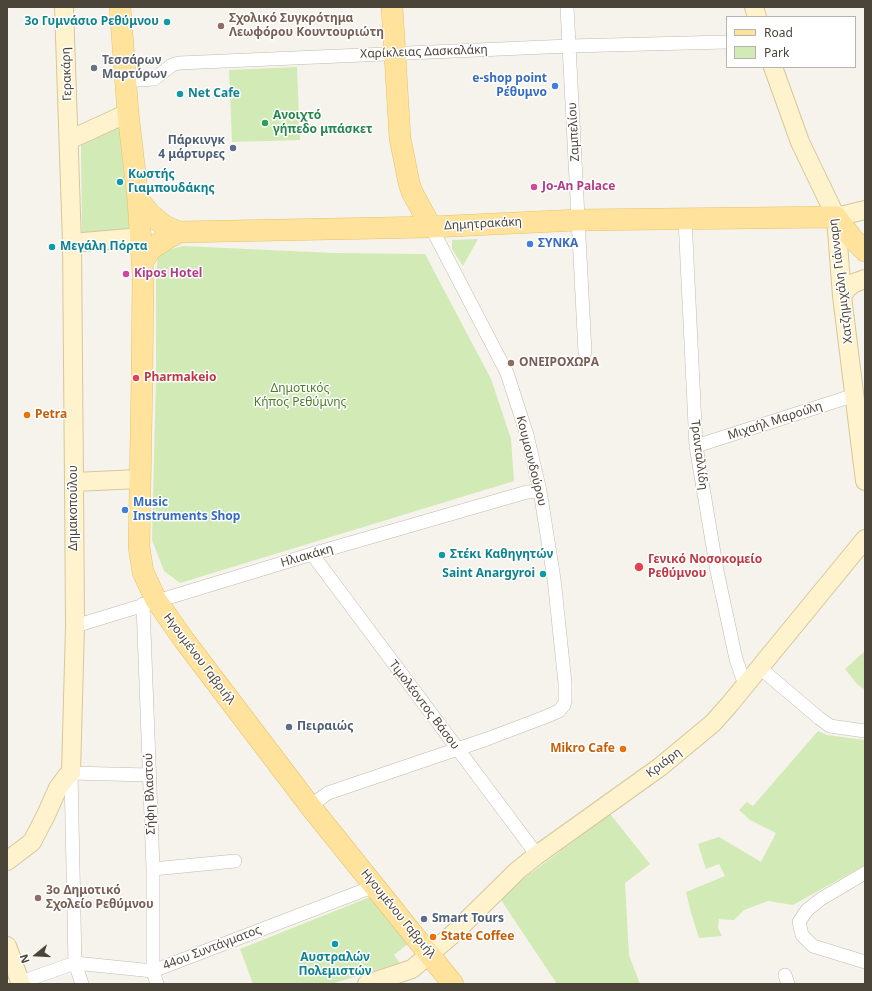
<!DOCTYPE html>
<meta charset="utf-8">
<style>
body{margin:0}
#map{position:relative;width:872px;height:991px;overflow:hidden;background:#f6f3ec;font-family:"Noto Sans",sans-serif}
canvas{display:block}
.frame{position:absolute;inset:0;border:8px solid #4b4439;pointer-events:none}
.legend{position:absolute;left:726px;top:16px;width:130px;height:52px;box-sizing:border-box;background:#fff;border:1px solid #b7b4b0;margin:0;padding:5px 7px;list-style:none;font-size:12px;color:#4b4439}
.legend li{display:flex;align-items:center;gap:8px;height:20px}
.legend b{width:20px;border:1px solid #b7b4b0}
.north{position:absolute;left:16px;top:935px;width:40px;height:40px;-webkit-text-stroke:3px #fff;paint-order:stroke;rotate:252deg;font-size:11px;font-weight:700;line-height:16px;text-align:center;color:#4b4439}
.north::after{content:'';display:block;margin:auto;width:14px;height:18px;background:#4b4439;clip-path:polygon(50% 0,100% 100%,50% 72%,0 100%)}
</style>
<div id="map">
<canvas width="872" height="991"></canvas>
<div class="frame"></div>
<ul class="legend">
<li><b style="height:5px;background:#ffe39c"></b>Road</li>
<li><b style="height:11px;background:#d2eab5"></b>Park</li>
</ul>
<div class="north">N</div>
</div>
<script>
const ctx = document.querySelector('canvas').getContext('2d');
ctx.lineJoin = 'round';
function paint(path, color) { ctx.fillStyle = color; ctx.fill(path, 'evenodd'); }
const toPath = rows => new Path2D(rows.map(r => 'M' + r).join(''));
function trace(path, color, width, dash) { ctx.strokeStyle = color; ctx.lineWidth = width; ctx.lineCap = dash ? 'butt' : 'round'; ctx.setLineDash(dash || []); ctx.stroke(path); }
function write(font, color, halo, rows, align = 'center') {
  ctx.font = font + ' "Noto Sans",sans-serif'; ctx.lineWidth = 3; ctx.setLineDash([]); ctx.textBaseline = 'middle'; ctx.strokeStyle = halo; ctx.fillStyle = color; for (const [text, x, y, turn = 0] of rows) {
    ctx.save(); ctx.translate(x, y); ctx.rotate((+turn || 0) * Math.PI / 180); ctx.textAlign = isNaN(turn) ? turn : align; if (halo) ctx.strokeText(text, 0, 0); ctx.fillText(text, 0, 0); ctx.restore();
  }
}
paint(toPath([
 [297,67,300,140,232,142,229,70],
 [123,125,137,230,82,233,81,145],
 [478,239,463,266,452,249,452,240],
 [183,246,333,253,425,254,491,379,511,439,514,481,180,583,164,571,152,540,156,377,156,274,158,258,162,254,171,249],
 [865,651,865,690,857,684,845,669],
 [818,731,827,735,865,740,865,865,793,905,768,901,744,910,734,920,719,919,718,928,722,936,699,938,690,909,686,892,725,876,719,864,706,869,698,844,719,837,761,862,776,833,750,820,739,810,747,802,753,806],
 [610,814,650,864,625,883,629,955,640,984,557,984,499,897],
 [370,897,408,944,394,955,400,963,331,984,253,984,240,949]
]), '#d2eab5');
const street = toPath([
 [567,7,585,352],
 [125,81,154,79,172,65,179,63,569,46,727,42],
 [685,219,696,446,717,571,736,659,745,685],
 [696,446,855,395],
 [312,554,537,855],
 [143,604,153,869,153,971,157,984],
 [75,626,312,554,527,492,540,491],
 [760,668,819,718,830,726,865,731],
 [310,806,328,793,487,739,545,717,559,711,564,705,565,701,565,683,554,579,540,491,527,435,507,373,431,227],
 [153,869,235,861],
 [865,873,821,899,807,910,799,922,802,935,813,946,865,962],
 [785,975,788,984],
 [21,982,75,963,153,971,375,886],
 [82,984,75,963,71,773,149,775]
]);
const secondary = toPath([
 [754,7,757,17],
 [773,67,800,142,836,217,842,296,865,481],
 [69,140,128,113],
 [836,217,865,210],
 [72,243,141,237],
 [842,296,847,289,854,283,865,279],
 [74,482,140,479],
 [7,861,32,842,46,815,58,788,67,776,71,773,75,626,74,482,72,243,64,7],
 [7,946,21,984],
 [367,984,412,969,452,935,517,871,537,855,660,767,713,723,729,705,865,539]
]);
const primary = toPath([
 [120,7,128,113,138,199,143,274,142,377,139,547,143,572,156,600,184,640,310,806,453,984],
 [392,7,400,138,409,183,412,192,431,227],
 [138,199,150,214,165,226,179,232],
 [142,263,151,249,166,239,179,232,431,227,578,220,836,217,852,238,865,251]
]);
trace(street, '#c2bbae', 14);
trace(secondary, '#d6c79b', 20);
trace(primary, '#e6c16a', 22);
trace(street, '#fff', 13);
trace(secondary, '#fff3cd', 18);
trace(primary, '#ffe39c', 21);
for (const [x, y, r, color] of [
 [167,22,4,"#0f9aa8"],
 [221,26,4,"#8d6e63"],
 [94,68,4,"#6b7280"],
 [555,86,4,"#3f7fe0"],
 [180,94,4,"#0f9aa8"],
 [265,123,4,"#2e9e5b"],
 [233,148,4,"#5c6f8a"],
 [120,182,4,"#0f9aa8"],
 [534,187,4,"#d1479c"],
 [530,244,4,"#3f7fe0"],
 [52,247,4,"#0f9aa8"],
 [126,274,4,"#d1479c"],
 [511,363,4,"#8d6e63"],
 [136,378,4,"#e0444e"],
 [27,415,4,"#e8710a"],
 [125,510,4,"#3f7fe0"],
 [442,555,4,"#0f9aa8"],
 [639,567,5,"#e0444e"],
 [543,574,4,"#0f9aa8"],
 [289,727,4,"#5c6f8a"],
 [623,749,4,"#e8710a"],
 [38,898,4,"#8d6e63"],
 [424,919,4,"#5c6f8a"],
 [433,937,4,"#e8710a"],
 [335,944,4,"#0f9aa8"]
]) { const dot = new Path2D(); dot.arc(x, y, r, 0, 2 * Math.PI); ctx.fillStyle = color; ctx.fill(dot); trace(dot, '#fff', 1.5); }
write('bold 12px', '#785e54', '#fff', [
 ["Σχολικό Συγκρότημα",229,19],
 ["Λεωφόρου Κουντουριώτη",229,33],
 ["ΟΝΕΙΡΟΧΩΡΑ",519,363],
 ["3ο Δημοτικό",46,891],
 ["Σχολείο Ρεθύμνου",46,905]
], 'left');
write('bold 12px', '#0d838f', '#fff', [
 ["3o Γυμνάσιο Ρεθύμνου",159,22,"right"],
 ["Net Cafe",188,94],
 ["Κωστής",128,175],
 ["Γιαμπουδάκης",128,189],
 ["Μεγάλη Πόρτα",60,247],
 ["Στέκι Καθηγητών",450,555],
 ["Saint Anargyroi",535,574,"right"],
 ["Αυστραλών",335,958,"center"],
 ["Πολεμιστών",335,972,"center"]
], 'left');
write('12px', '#4b4439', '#fff', [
 ["Χαρίκλειας Δασκαλάκη",424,52,-2],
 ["Γερακάρη",67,74,-92],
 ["Ζαμπελίου",574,132,-93],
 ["Δημητρακάκη",483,224,-3],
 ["Χατζημιχάλη Γιάνναρη",841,281,-97],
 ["Μιχαήλ Μαρούλη",775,421,-18],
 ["Τρανταλλίδη",699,455,83],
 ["Κουμουνδούρου",531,461,76],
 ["Δημακοπούλου",74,508,-90],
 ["Ηλιακάκη",307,556,-16],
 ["Ηγουμένου Γαβριήλ",199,659,53],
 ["Τιμολέοντος Βάσου",424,705,53],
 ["Κριάρη",664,763,-37],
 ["Σήφη Βλαστού",150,794,-92],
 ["Ηγουμένου Γαβριήλ",398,914,51],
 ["44ου Συντάγματος",212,948,-21]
]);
write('bold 12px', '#5b616d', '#fff', [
 ["Τεσσάρων",102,61],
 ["Μαρτύρων",102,75]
], 'left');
write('bold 12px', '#366cbe', '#fff', [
 ["e-shop point",547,79,"right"],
 ["Ρέθυμνο",547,93,"right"],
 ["ΣΥΝΚΑ",538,244],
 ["Music",133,503],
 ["Instruments Shop",133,517]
], 'left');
write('bold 12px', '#27864d', '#fff', [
 ["Ανοιχτό",273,116],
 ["γήπεδο μπάσκετ",273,130]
], 'left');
write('bold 12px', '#4e5e75', '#fff', [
 ["Πάρκινγκ",225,141,"right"],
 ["4 μάρτυρες",225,155,"right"],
 ["Πειραιώς",297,727],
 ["Smart Tours",432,919]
], 'left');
write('bold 12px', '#b23c85', '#fff', [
 ["Jo-An Palace",542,187],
 ["Kipos Hotel",134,274]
], 'left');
write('bold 12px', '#be3a42', '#fff', [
 ["Pharmakeio",144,378],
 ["Γενικό Νοσοκομείο",648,560],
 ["Ρεθύμνου",648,574]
], 'left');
write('12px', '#4a7f2a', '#fff', [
 ["Δημοτικός",300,389],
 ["Κήπος Ρεθύμνης",300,403]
]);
write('bold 12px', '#c56008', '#fff', [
 ["Petra",35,415],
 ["Mikro Cafe",615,749,"right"],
 ["State Coffee",441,937]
], 'left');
</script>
